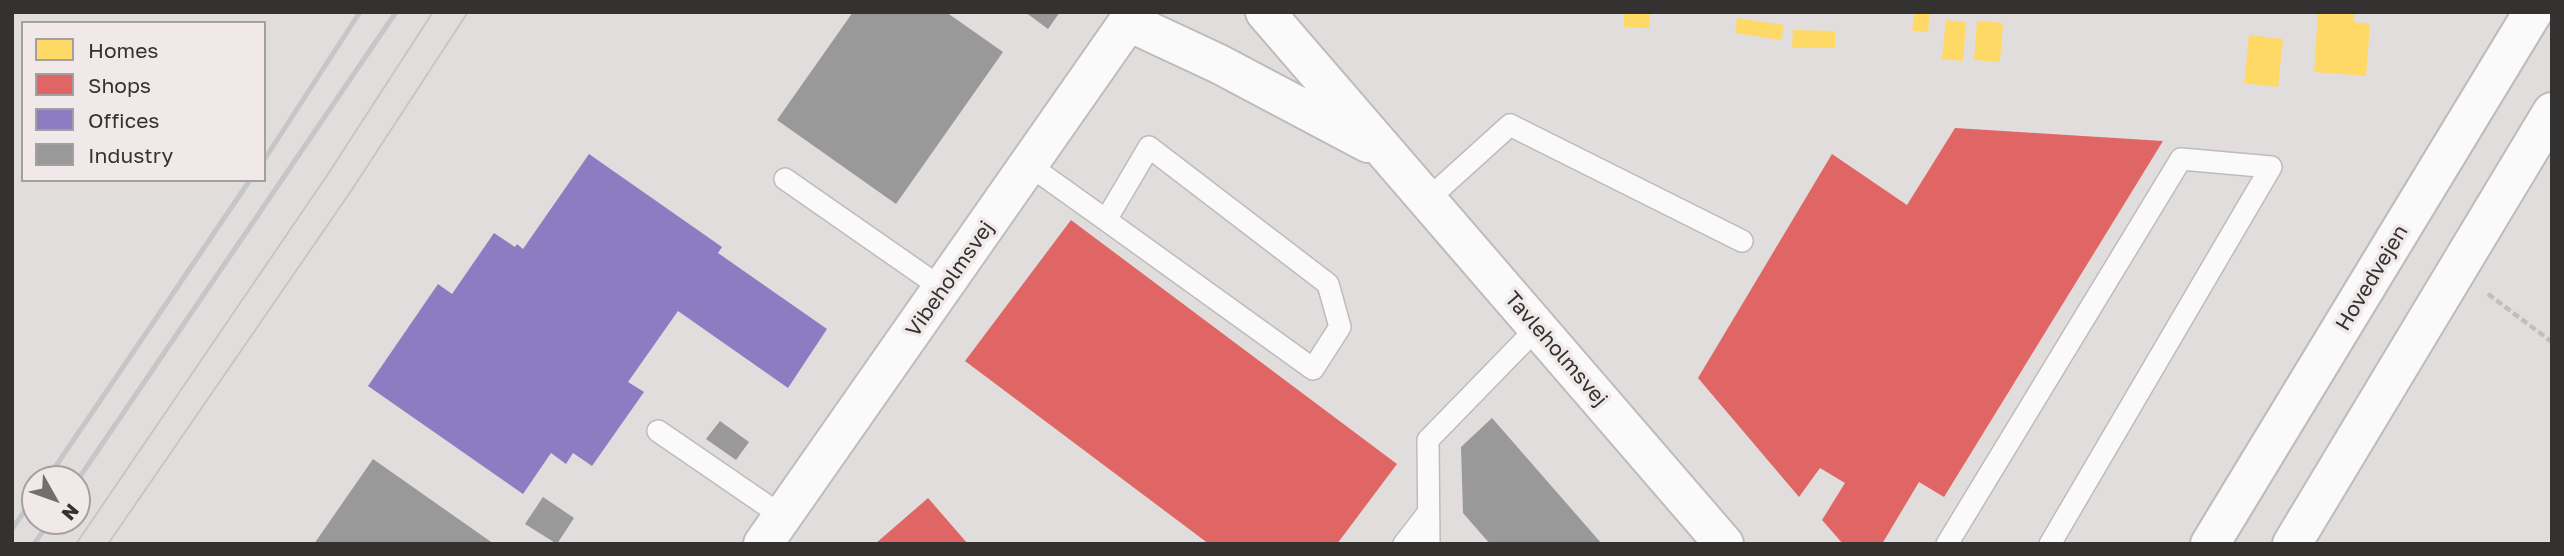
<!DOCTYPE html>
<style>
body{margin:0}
#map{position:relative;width:2564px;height:556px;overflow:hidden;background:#e2dddd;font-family:"Golos Text",sans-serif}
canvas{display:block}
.frame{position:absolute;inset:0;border:14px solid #343231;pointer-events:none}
.legend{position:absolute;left:21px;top:21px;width:245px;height:161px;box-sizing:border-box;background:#f1e9e9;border:2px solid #a5a09f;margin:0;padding:9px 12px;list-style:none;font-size:21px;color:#343231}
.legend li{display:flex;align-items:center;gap:14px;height:35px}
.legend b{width:35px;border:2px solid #a5a09f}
.north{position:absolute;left:21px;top:465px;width:70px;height:70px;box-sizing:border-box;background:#f1e9e9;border:2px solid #a5a09f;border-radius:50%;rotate:130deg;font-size:19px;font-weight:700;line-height:28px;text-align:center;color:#343231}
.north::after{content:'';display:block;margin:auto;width:24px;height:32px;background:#716e6d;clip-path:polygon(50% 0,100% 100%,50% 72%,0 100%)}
</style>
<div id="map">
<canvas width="2564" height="556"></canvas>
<div class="frame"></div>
<ul class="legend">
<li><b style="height:19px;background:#ffd966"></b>Homes</li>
<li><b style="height:19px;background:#e06666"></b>Shops</li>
<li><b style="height:19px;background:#8e7cc3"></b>Offices</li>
<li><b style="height:19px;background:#999"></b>Industry</li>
</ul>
<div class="north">N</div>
</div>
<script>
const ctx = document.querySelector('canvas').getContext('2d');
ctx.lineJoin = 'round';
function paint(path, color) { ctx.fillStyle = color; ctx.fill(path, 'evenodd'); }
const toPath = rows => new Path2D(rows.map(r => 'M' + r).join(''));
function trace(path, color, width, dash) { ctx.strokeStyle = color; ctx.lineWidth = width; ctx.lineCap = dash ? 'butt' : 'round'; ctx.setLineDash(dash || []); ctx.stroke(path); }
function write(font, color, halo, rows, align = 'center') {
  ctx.font = font + ' "Golos Text",sans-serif'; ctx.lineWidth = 7; ctx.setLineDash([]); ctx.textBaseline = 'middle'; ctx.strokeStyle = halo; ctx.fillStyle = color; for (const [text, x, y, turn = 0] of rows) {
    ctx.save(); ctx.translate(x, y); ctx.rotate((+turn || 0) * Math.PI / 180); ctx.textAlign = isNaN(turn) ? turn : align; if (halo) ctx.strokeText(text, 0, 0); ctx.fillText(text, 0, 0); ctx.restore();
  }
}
paint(toPath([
 [1624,12,1650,12,1649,28,1624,27],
 [1915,12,1930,12,1928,32,1912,31],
 [2318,12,2354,13,2354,22,2370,24,2366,76,2314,72],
 [1737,18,1784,25,1781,40,1735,33],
 [1946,20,1966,22,1963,61,1942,59],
 [1977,21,2003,23,2000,62,1974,60],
 [1793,30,1835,31,1835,48,1792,48],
 [2249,35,2283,39,2278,87,2244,83]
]), '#ffd966');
paint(toPath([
 [1955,128,2163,141,1944,497,1919,482,1882,544,1843,544,1822,520,1845,483,1820,468,1799,497,1698,378,1832,154,1907,205],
 [1071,220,1397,464,1337,544,1209,544,965,361],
 [928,498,968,544,875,544]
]), '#e06666');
paint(toPath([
 [589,154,722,247,718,253,827,329,788,388,678,311,628,382,644,392,592,466,573,453,566,464,551,453,523,494,368,386,438,284,452,294,494,233,515,247,517,244,523,249]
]), '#8e7cc3');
paint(toPath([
 [853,12,946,12,1003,52,896,204,777,120],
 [1025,12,1060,12,1048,29],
 [1492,418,1602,544,1490,544,1463,513,1461,447],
 [720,421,749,442,736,460,706,439],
 [373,459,494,544,314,544],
 [543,497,574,518,557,544,525,524]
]), '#999');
const service = toPath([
 [1029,165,1106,220,1313,369,1340,327,1328,284,1149,147,1106,220],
 [785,179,943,289],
 [1427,200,1510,125,1742,241],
 [658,431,782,516],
 [1404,544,1428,513],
 [1429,544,1428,440,1537,328],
 [1947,544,2181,159,2271,167,2050,544]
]);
const minor = toPath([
 [1265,12,1724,544],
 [1129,22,1219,64,1368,143],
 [763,544,1135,12]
]);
const secondary = toPath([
 [2210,544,2533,12],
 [2292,544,2552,112]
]);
trace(service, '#bebbbb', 24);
trace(minor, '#bebbbb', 42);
trace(secondary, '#bebbbb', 42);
trace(toPath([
 [2488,294,2552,342]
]), '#c0bfbe', 4.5, [7, 3.5]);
trace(service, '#fbfafa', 21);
trace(minor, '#fbfafa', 38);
trace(secondary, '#fbfafa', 38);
trace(toPath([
 [76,544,328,174,433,12],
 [108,544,351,191,468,12]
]), '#c7c6c6', 2);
trace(toPath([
 [264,160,360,12],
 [47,479,250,180],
 [77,481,396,12],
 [12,529,35,496],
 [34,544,50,521]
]), '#c7c6c6', 5);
write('21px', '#343231', '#f1e9e9', [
 ["Hovedvejen",2372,278,-59],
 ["Vibeholmsvej",950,279,-55],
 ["Tavleholmsvej",1556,349,49]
]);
</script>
